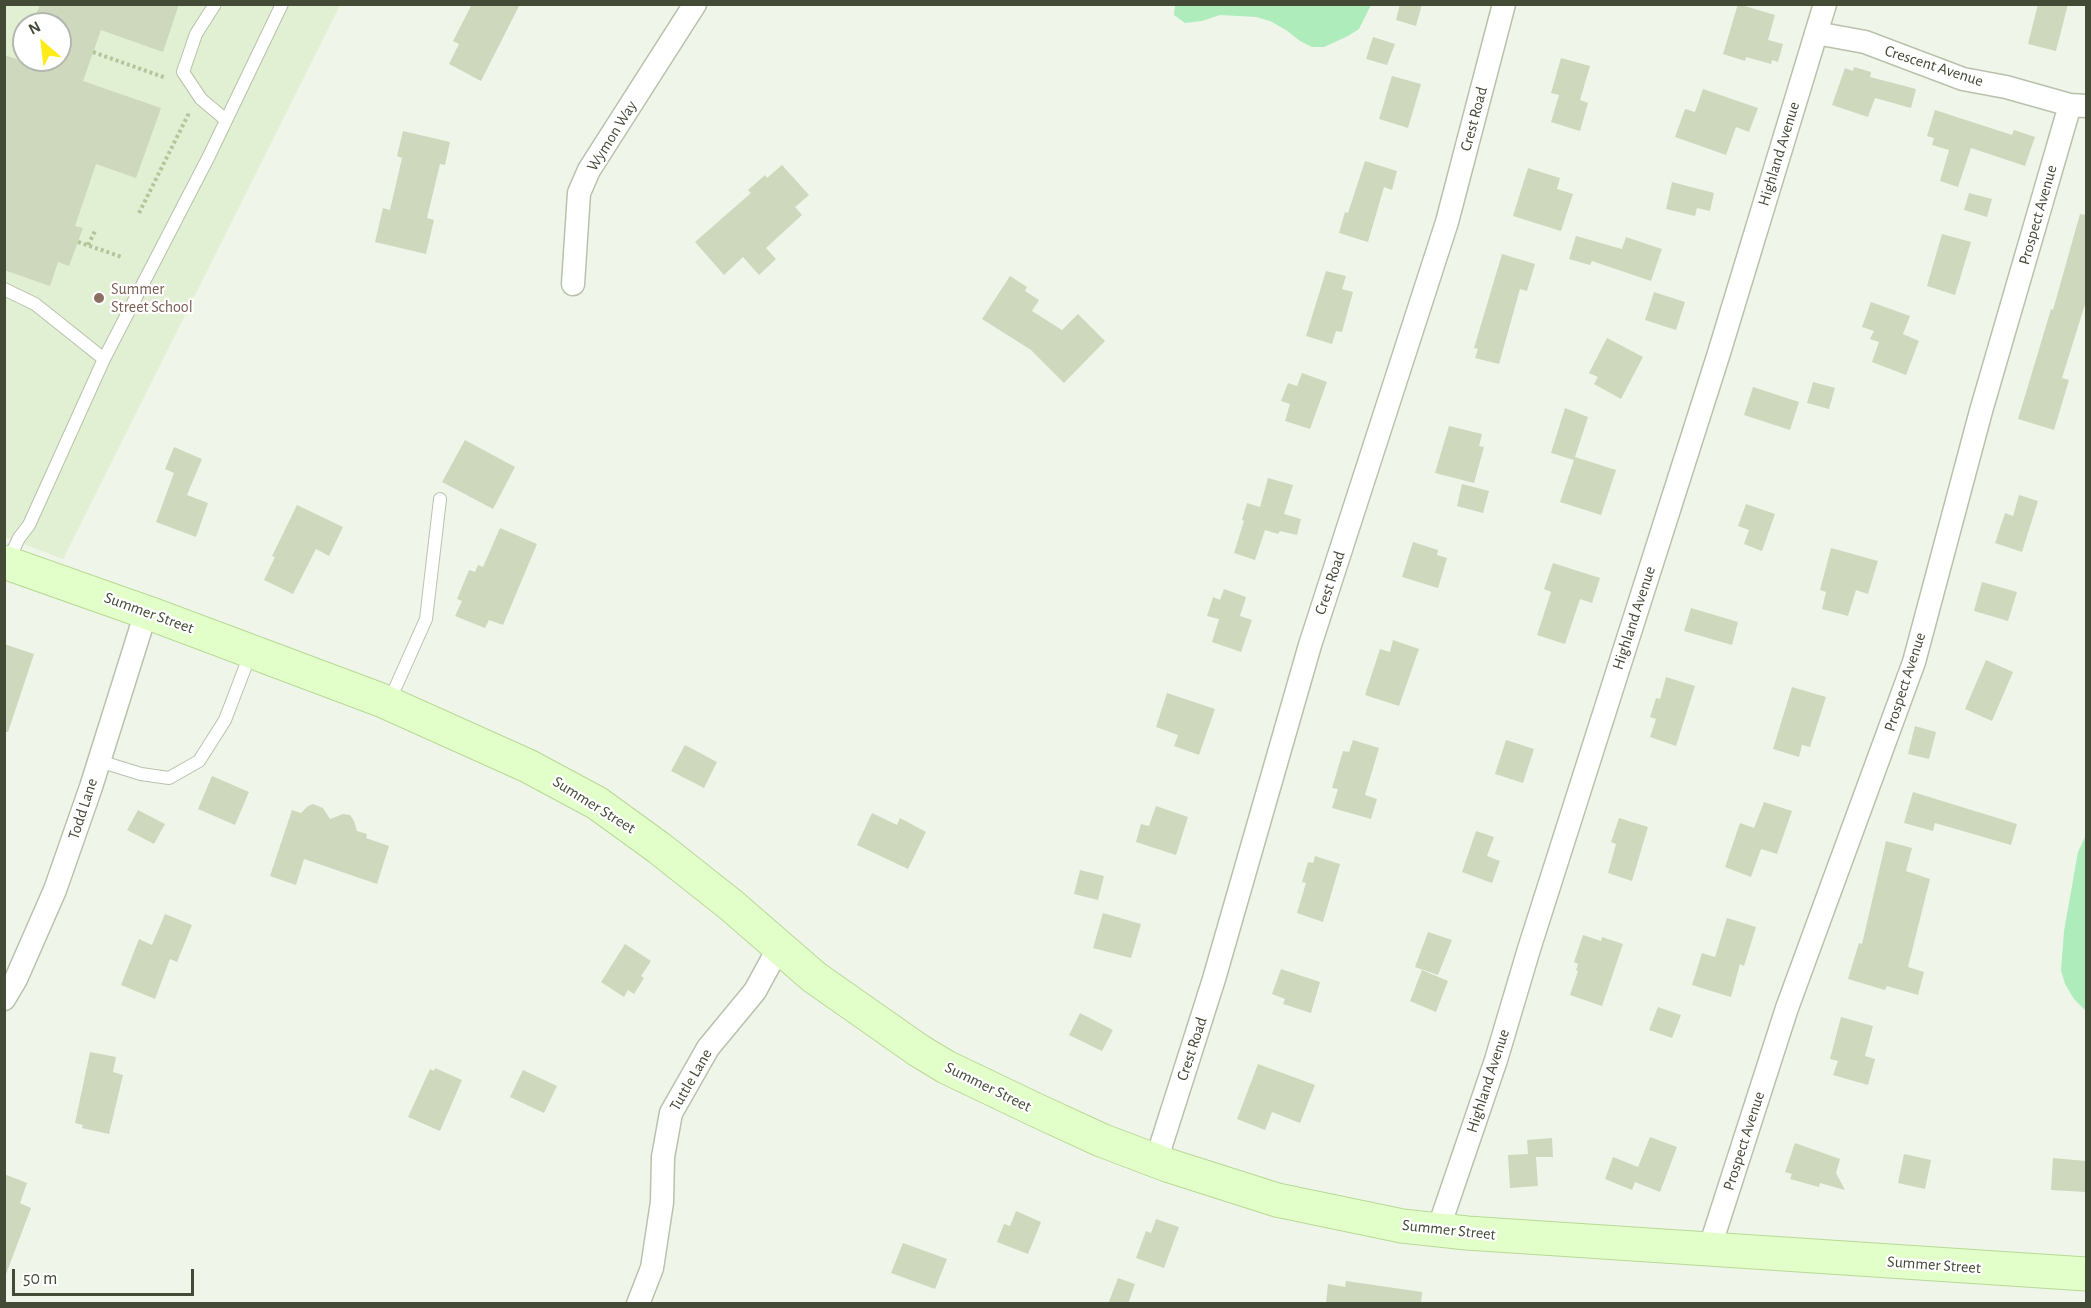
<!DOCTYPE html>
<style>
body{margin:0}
#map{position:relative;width:2091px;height:1308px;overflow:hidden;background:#f0f5e9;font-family:"Alegreya Sans",sans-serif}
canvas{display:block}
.frame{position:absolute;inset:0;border:6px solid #434a36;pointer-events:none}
.north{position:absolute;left:12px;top:12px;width:60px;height:60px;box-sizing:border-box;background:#fff;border:2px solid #b4b7af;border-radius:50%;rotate:332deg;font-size:16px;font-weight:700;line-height:24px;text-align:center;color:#434a36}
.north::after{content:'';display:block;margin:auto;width:21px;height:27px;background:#ffeb16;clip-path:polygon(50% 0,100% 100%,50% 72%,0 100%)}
.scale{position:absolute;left:12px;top:1269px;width:182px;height:27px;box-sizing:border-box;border:3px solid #434a36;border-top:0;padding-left:8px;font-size:18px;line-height:21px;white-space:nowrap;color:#434a36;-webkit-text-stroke:4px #fff;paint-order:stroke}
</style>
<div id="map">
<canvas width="2091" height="1308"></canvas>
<div class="frame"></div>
<div class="north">N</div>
<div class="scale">50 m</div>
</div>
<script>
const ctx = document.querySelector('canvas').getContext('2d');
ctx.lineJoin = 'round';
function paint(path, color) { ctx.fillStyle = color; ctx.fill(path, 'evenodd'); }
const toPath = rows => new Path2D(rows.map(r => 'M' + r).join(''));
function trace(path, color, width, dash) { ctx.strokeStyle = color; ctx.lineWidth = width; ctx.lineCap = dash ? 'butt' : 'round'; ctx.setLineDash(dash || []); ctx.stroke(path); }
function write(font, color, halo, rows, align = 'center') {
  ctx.font = font + ' "Alegreya Sans",sans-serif'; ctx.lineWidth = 4.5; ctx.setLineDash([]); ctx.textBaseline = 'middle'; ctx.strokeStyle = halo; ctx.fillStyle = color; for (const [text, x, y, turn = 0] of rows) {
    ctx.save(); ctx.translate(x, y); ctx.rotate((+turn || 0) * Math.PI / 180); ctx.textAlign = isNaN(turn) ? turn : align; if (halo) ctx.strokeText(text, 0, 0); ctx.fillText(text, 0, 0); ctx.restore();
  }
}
paint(toPath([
 [4,5,340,5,63,559,5,537],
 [24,24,60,24,60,60,24,60]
]), '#e1efd2');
paint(toPath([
 [1175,5,1175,4,1371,5,1359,29,1348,36,1324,47,1312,47,1300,41,1286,30,1270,21,1256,17,1220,15,1202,21,1185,23,1174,15],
 [2086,835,2086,1011,2074,999,2065,984,2061,970,2064,931,2078,852]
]), '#afecbc');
paint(toPath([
 [40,4,179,4,163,52,101,30,83,81,161,108,136,178,96,164,75,226,83,228,69,266,58,262,50,286,4,270,4,55,20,60,24,49,24,60,60,60,60,24,33,24],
 [472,4,520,4,481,81,449,64,459,44,453,41],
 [1400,4,1422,4,1416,26,1396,20],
 [1738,4,1775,15,1768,40,1783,44,1778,62,1772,60,1771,64,1746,57,1745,61,1723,54],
 [2038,4,2068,4,2056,51,2028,44],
 [1373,37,1395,44,1387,65,1366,59],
 [1561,58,1590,66,1580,100,1588,103,1580,131,1551,122,1559,95,1551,93],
 [1854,67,1871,72,1870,77,1916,89,1911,108,1875,98,1868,117,1832,105,1845,68,1853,71],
 [1392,76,1421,84,1408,128,1379,119],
 [1703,89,1758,108,1749,132,1736,127,1726,155,1675,137,1685,109,1695,112],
 [1935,110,2012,135,2014,130,2035,137,2025,166,1971,148,1958,187,1940,181,1949,150,1932,145,1934,138,1927,136],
 [403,131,450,142,445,165,440,164,427,218,434,220,426,254,375,242,383,208,390,210,402,158,397,156],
 [1365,161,1397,171,1392,190,1384,187,1368,242,1339,233,1345,212,1348,213],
 [782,165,809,195,795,207,802,215,766,248,776,259,759,275,743,257,724,275,695,242,751,193,748,190,765,175,767,178],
 [1528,168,1560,178,1557,189,1573,194,1561,231,1513,216],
 [1672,182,1714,193,1710,211,1697,208,1695,216,1666,209],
 [1969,193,1992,199,1987,217,1964,210],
 [2080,214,2086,215,2086,301,2062,378,2069,380,2054,430,2018,419,2043,336,2051,309,2053,310],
 [1942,234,1971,242,1955,295,1927,286],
 [1576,236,1622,249,1626,237,1662,249,1651,281,1592,261,1590,265,1569,259],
 [1502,254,1535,264,1527,291,1520,289,1499,364,1475,358,1478,349,1474,348],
 [1326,271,1346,276,1342,289,1353,292,1342,332,1336,331,1332,344,1306,336],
 [1010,276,1027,287,1025,291,1039,300,1032,311,1062,330,1078,314,1105,341,1064,383,1031,350,982,319],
 [1654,292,1685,302,1676,330,1645,320],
 [1871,302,1910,316,1903,334,1919,341,1906,375,1872,362,1879,342,1870,339,1874,331,1862,327],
 [1607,338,1643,357,1621,399,1594,384,1598,377,1589,373],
 [1302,373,1327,382,1310,429,1285,421,1290,404,1281,401,1288,383,1297,386],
 [1813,382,1835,388,1829,409,1807,403],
 [1753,387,1799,402,1790,430,1744,415],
 [1565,408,1588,417,1575,457,1616,470,1601,515,1560,502,1574,460,1551,453],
 [1449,426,1482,434,1479,446,1484,447,1474,483,1435,473],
 [465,440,515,467,493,509,442,482],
 [174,447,202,459,187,495,208,503,196,537,156,522,174,473,165,469],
 [1268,478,1293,485,1284,514,1301,519,1297,535,1280,531,1278,534,1265,530,1255,560,1234,553,1244,521,1242,520,1247,503,1260,507],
 [1462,484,1489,491,1483,513,1457,506],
 [2019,495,2038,501,2022,552,1995,543,2005,513,2013,516],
 [1746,504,1775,514,1762,551,1744,544,1749,530,1738,526],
 [297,505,343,527,329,556,316,549,293,594,264,580,275,557,272,556],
 [500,528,537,544,503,625,489,620,485,628,455,616,462,601,457,599,469,570,475,572,478,565,483,567],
 [1413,542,1438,550,1437,555,1447,558,1438,588,1402,577],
 [1831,548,1878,561,1868,594,1856,590,1848,616,1822,609,1826,592,1820,590],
 [1553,563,1600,578,1592,603,1580,599,1565,644,1537,635,1551,592,1544,589],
 [1982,582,2017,592,2008,621,1974,611],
 [1224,589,1246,597,1240,616,1252,620,1241,652,1212,642,1219,619,1207,616,1213,597,1220,600],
 [1691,608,1738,622,1732,645,1684,631],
 [1393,640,1419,649,1399,706,1365,695,1380,649,1390,652],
 [4,644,34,654,8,732,4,732],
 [1986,660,2013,672,1992,721,1965,709],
 [1666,677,1695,686,1676,746,1650,737,1656,719,1650,717,1656,698,1660,699],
 [1792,687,1826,697,1810,747,1802,745,1799,757,1773,749],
 [1167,693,1215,709,1199,755,1174,746,1178,735,1156,727],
 [1915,726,1936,732,1929,759,1908,754],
 [1353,740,1379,748,1365,795,1377,799,1371,819,1332,808,1338,789,1332,788,1343,751,1349,752],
 [1506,740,1534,749,1523,783,1495,774],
 [685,745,717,762,704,788,671,771],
 [212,776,249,792,235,825,198,809],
 [1913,792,2017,824,2011,845,1935,823,1933,831,1904,823],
 [1764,802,1792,811,1777,854,1761,849,1751,877,1725,867,1740,823,1754,828],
 [313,804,323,808,330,819,343,814,350,815,354,821,357,831,367,834,366,838,389,846,377,884,304,859,296,885,270,876,292,810,301,813,308,806],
 [1156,806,1188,817,1176,855,1136,842,1141,824,1149,826],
 [138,810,165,824,154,844,127,830],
 [872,813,897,825,900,818,926,832,908,869,857,845],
 [1619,818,1648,827,1632,881,1608,873,1616,844,1611,842],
 [1476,831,1494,837,1487,856,1500,861,1492,883,1462,872],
 [1886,841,1912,848,1906,871,1930,879,1908,967,1924,972,1918,995,1887,986,1885,990,1848,979,1859,943,1862,944],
 [1315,856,1340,864,1323,922,1297,913,1306,883,1302,882,1308,862,1313,863],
 [1080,870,1104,876,1098,900,1074,894],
 [1103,913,1141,924,1131,958,1093,948],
 [165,914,192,925,177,962,170,959,155,999,121,985,139,939,152,945],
 [1727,918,1756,927,1744,966,1740,964,1731,997,1692,985,1702,953,1715,957],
 [1428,932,1452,940,1438,975,1415,967],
 [1583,935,1601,941,1602,937,1623,944,1602,1006,1570,995,1578,971,1576,970,1578,964,1574,962],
 [625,944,651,961,641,976,644,978,634,994,628,990,624,997,601,982],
 [1281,969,1320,982,1311,1013,1283,1004,1285,999,1272,994],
 [1422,970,1448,981,1436,1012,1410,1001],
 [1658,1007,1681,1015,1672,1038,1649,1030],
 [1080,1013,1113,1030,1102,1051,1069,1035],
 [1841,1017,1873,1026,1865,1056,1875,1059,1868,1085,1833,1075,1838,1061,1830,1059],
 [90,1052,116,1057,113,1072,123,1075,109,1134,82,1128,83,1125,75,1123],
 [1258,1064,1315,1085,1300,1123,1272,1112,1265,1130,1237,1119],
 [435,1068,462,1080,440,1131,408,1117,430,1069,434,1071],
 [523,1070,557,1086,544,1113,510,1097],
 [1650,1137,1677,1147,1660,1192,1635,1182,1632,1190,1605,1179,1613,1157,1638,1167],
 [1552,1138,1553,1157,1536,1157,1538,1186,1510,1188,1508,1155,1528,1154,1527,1140],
 [1795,1143,1840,1159,1836,1173,1845,1190,1820,1183,1819,1187,1790,1179,1792,1174,1785,1172],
 [1904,1154,1931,1160,1925,1189,1898,1183],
 [2053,1158,2086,1161,2086,1192,2051,1190],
 [4,1174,27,1183,20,1203,31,1208,6,1274,4,1274],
 [1016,1211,1041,1222,1028,1254,997,1242,1004,1224,1010,1226],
 [1156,1219,1179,1227,1164,1268,1136,1258,1146,1231,1151,1233],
 [903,1243,947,1259,935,1289,891,1273],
 [1118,1278,1135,1284,1128,1304,1108,1304],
 [1346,1281,1422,1292,1421,1304,1326,1304,1328,1284,1345,1287]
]), '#ced8bd');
const lane = toPath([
 [215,4,196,34,183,72,201,99,226,120],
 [4,289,35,304,104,359],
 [8,561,19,538,29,525,104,359,209,156,282,4],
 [389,702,426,619,440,499],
 [99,761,141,774,169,778,199,761,225,720,251,652]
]);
const street = toPath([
 [1816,33,1865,42,1963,79,2006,87,2070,105,2086,106],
 [573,284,579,193,589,170,695,4],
 [4,999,16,979,55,890,91,787,146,612],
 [1156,1161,1214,979,1310,645,1447,222,1504,4],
 [1438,1230,1496,1060,1529,949,1719,353,1825,4],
 [1709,1250,1787,1008,1914,662,1981,411,2070,105],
 [638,1304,652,1268,662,1202,663,1157,671,1113,708,1048,755,991,779,947]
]);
const secondary = toPath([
 [4,562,154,615,381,700,528,766,597,803,659,848,731,905,814,977,918,1050,946,1067,1036,1110,1101,1140,1167,1165,1277,1200,1402,1226,1467,1233,2086,1274]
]);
trace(lane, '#b8c2ab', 14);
trace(street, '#b8c2ab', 25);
trace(secondary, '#b7d996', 35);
trace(toPath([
 [93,52,166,78],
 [139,213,188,115,188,112],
 [78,242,122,257],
 [88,245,95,231]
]), '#b3c59b', 4, [3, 3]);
trace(lane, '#fff', 12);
trace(street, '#fff', 22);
trace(secondary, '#e3ffc9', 33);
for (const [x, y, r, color] of [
 [99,298,6,"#8d6e63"]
]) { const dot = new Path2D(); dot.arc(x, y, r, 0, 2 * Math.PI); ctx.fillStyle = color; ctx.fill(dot); trace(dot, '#fff', 2); }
write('16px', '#434a36', '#fff', [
 ["Crescent Avenue",1934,66,18],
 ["Crest Road",1474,119,-75],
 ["Wymon Way",612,136,-58],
 ["Highland Avenue",1779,154,-73],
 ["Prospect Avenue",2038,215,-74],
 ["Crest Road",1330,583,-72],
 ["Summer Street",149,613,20],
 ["Highland Avenue",1634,618,-72],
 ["Prospect Avenue",1905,682,-72],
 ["Summer Street",594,805,32],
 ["Todd Lane",83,809,-72],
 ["Crest Road",1192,1049,-72],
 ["Tuttle Lane",691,1080,-60],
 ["Highland Avenue",1488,1081,-72],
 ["Summer Street",988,1087,26],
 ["Prospect Avenue",1744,1141,-72],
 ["Summer Street",1449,1230,6],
 ["Summer Street",1934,1265,4]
]);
write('16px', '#785e54', '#fff', [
 ["Summer",111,289],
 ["Street School",111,307]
], 'left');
</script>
